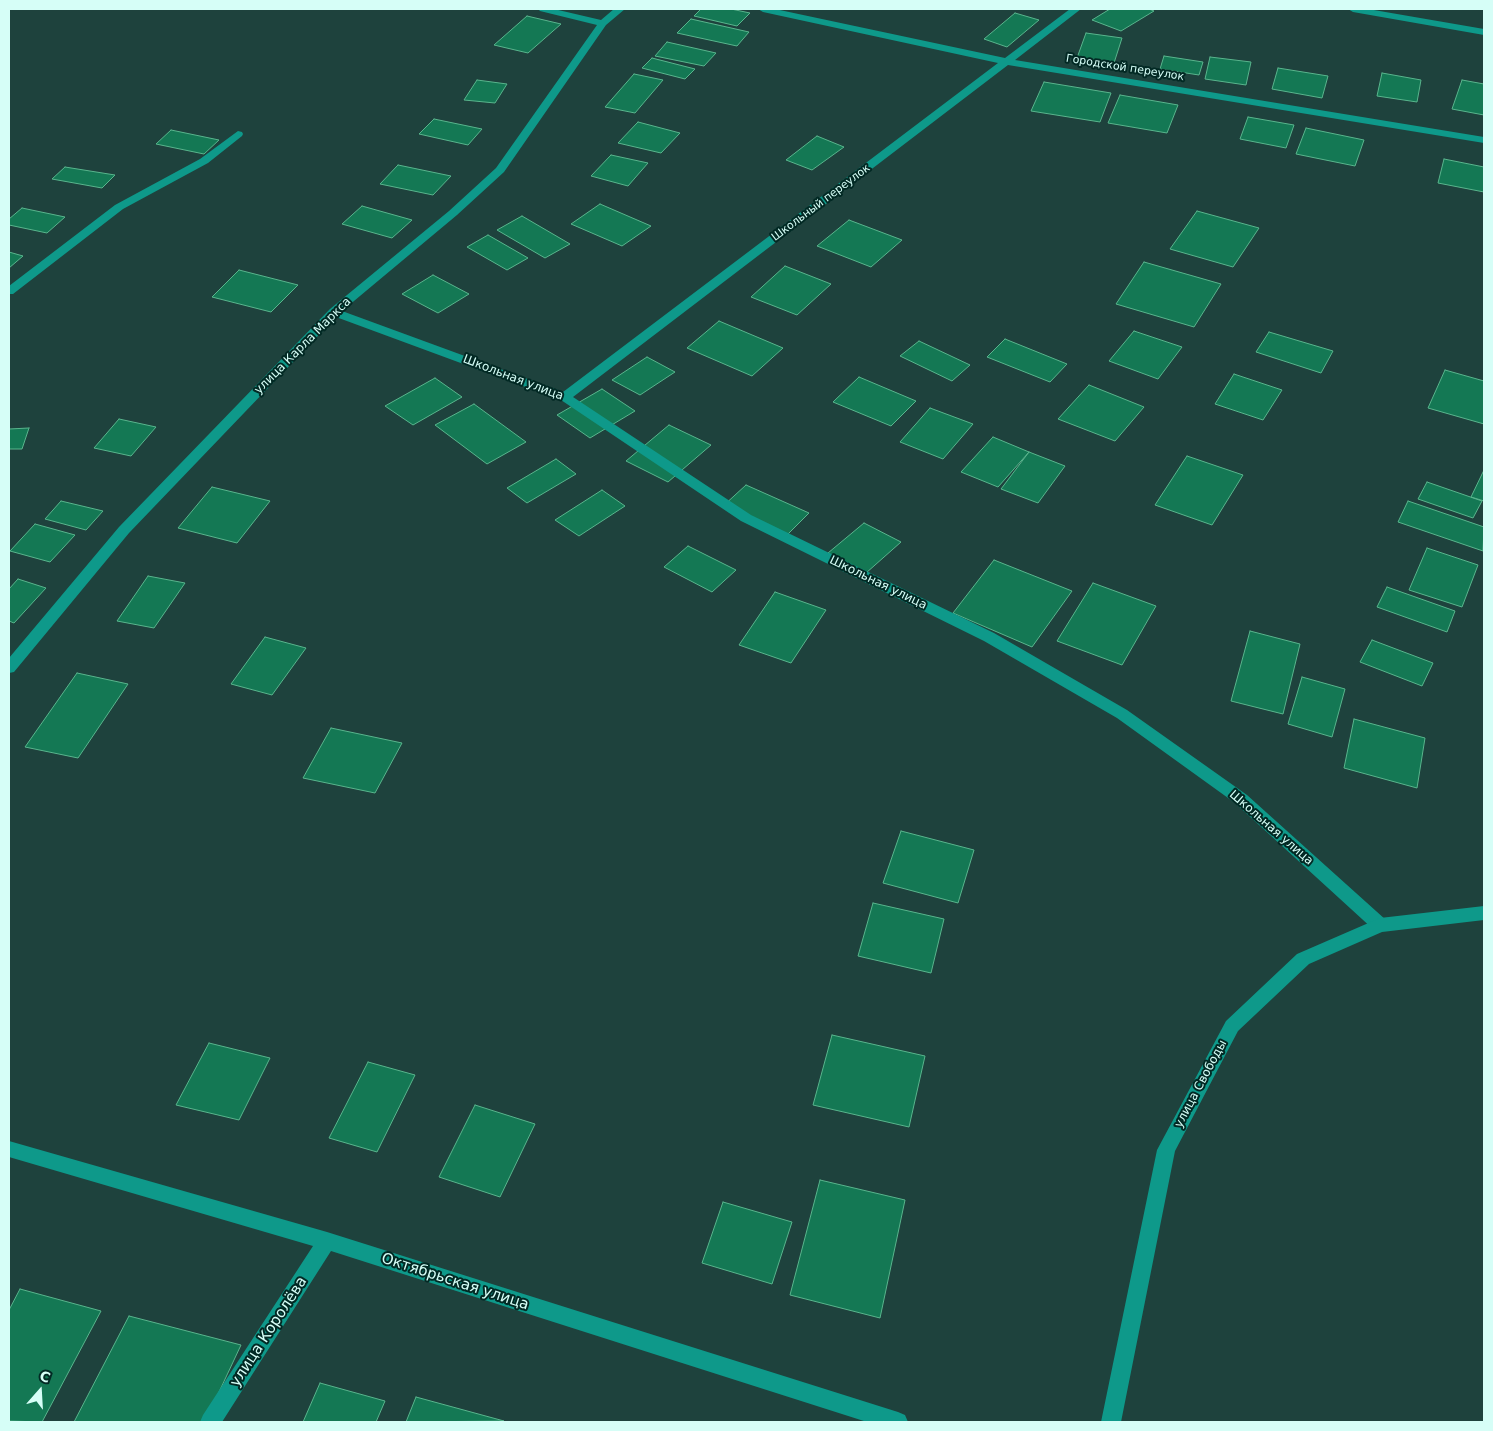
<!DOCTYPE html>
<meta charset="utf-8">
<style>
body{margin:0}
#map{position:relative;width:1493px;height:1431px;overflow:hidden;background:#1e423d;font-family:"DejaVu Sans",sans-serif}
canvas{display:block}
.frame{position:absolute;inset:0;border:10px solid #d6fef7;pointer-events:none}
.north{position:absolute;left:15px;top:1366px;width:50px;height:50px;-webkit-text-stroke:4px #022924;paint-order:stroke;rotate:19deg;font-size:14px;font-weight:700;line-height:20px;text-align:center;color:#d6fef7}
.north::after{content:'';display:block;margin:auto;width:18px;height:22px;background:#d6fef7;clip-path:polygon(50% 0,100% 100%,50% 72%,0 100%)}
</style>
<div id="map">
<canvas width="1493" height="1431"></canvas>
<div class="frame"></div>
<div class="north">С</div>
</div>
<script>
const ctx = document.querySelector('canvas').getContext('2d');
ctx.lineJoin = 'round';
function paint(path, color) { ctx.fillStyle = color; ctx.fill(path, 'evenodd'); }
const toPath = rows => new Path2D(rows.map(r => 'M' + r).join(''));
function trace(path, color, width, dash) { ctx.strokeStyle = color; ctx.lineWidth = width; ctx.lineCap = dash ? 'butt' : 'round'; ctx.setLineDash(dash || []); ctx.stroke(path); }
function write(font, color, halo, rows, align = 'center') {
  ctx.font = font + ' "DejaVu Sans",sans-serif'; ctx.lineWidth = 4; ctx.setLineDash([]); ctx.textBaseline = 'middle'; ctx.strokeStyle = halo; ctx.fillStyle = color; for (const [text, x, y, turn = 0] of rows) {
    ctx.save(); ctx.translate(x, y); ctx.rotate((+turn || 0) * Math.PI / 180); ctx.textAlign = isNaN(turn) ? turn : align; if (halo) ctx.strokeText(text, 0, 0); ctx.fillText(text, 0, 0); ctx.restore();
  }
}
const building = toPath([
 [701,9,731,9,750,13,737,26,694,16,701,9],
 [1110,9,1149,9,1154,11,1121,31,1092,20,1110,9],
 [1015,13,1039,20,1007,47,984,39,1015,13],
 [527,16,561,24,528,53,494,45,527,16],
 [691,19,749,32,737,46,677,33,691,19],
 [1086,33,1122,38,1114,63,1077,58,1086,33],
 [667,42,716,53,704,66,655,56,667,42],
 [1164,56,1203,62,1199,75,1160,69,1164,56],
 [1210,57,1251,62,1246,85,1205,79,1210,57],
 [652,58,695,69,685,79,642,68,652,58],
 [1278,68,1328,76,1322,98,1272,89,1278,68],
 [1382,73,1421,80,1417,102,1377,96,1382,73],
 [634,74,663,80,635,113,605,107,634,74],
 [477,80,507,84,495,103,464,100,477,80],
 [1462,80,1484,84,1484,115,1452,109,1462,80],
 [1044,82,1111,93,1100,122,1031,111,1044,82],
 [1120,95,1178,105,1167,133,1108,123,1120,95],
 [1248,117,1294,125,1286,148,1240,139,1248,117],
 [434,119,482,129,468,145,419,134,434,119],
 [638,122,680,133,661,153,618,143,638,122],
 [1306,128,1364,140,1355,166,1296,154,1306,128],
 [171,130,219,140,204,154,156,144,171,130],
 [817,136,844,147,812,170,786,160,817,136],
 [611,155,648,163,628,186,591,176,611,155],
 [1444,159,1484,167,1484,192,1438,183,1444,159],
 [398,165,451,176,433,195,380,184,398,165],
 [65,167,115,175,102,188,52,179,65,167],
 [600,204,651,226,622,246,571,224,600,204],
 [362,206,412,220,392,238,342,224,362,206],
 [22,208,65,217,47,233,9,225,9,219,22,208],
 [1197,211,1259,228,1233,267,1170,249,1197,211],
 [522,216,570,244,545,258,497,230,522,216],
 [849,220,902,240,871,267,817,246,849,220],
 [488,235,528,258,507,270,467,247,488,235],
 [9,252,23,256,9,268,9,252],
 [1144,262,1221,284,1194,327,1116,304,1144,262],
 [785,266,831,284,797,315,751,297,785,266],
 [239,270,298,285,271,312,212,297,239,270],
 [433,275,469,294,438,313,402,294,433,275],
 [719,321,783,348,752,376,687,348,719,321],
 [1134,331,1182,347,1158,379,1109,361,1134,331],
 [1269,332,1333,351,1321,373,1256,352,1269,332],
 [1005,339,1067,364,1050,382,987,357,1005,339],
 [919,341,970,365,952,381,900,356,919,341],
 [647,357,675,372,640,395,612,380,647,357],
 [1445,370,1484,381,1484,424,1428,408,1445,370],
 [1234,374,1282,390,1263,420,1215,404,1234,374],
 [859,377,916,401,891,426,833,402,859,377],
 [435,378,462,397,413,425,385,406,435,378],
 [1089,385,1144,407,1115,441,1058,419,1089,385],
 [602,389,635,411,590,438,557,415,602,389],
 [474,404,526,442,487,464,435,425,474,404],
 [930,408,973,424,943,459,900,442,930,408],
 [119,419,156,427,131,456,94,448,119,419],
 [669,425,711,445,668,482,626,461,669,425],
 [29,428,22,449,9,449,9,429,29,428],
 [993,437,1029,452,998,487,961,472,993,437],
 [1029,452,1065,466,1038,503,1001,489,1029,452],
 [1187,456,1243,475,1212,525,1155,505,1187,456],
 [556,459,576,474,527,503,507,488,556,459],
 [1484,470,1484,501,1471,497,1484,470],
 [1427,482,1482,501,1473,518,1418,499,1427,482],
 [746,485,809,513,786,536,722,507,746,485],
 [212,487,270,501,237,543,178,528,212,487],
 [602,490,625,506,579,536,555,520,602,490],
 [61,501,103,511,86,530,45,519,61,501],
 [1408,501,1484,527,1483,551,1398,522,1408,501],
 [864,523,901,542,866,573,828,553,864,523],
 [35,524,75,535,50,562,10,551,35,524],
 [688,546,736,570,712,592,664,567,688,546],
 [1427,548,1478,565,1462,607,1409,590,1427,548],
 [994,560,1072,591,1032,647,953,613,994,560],
 [148,576,185,583,154,628,117,621,148,576],
 [18,579,46,588,14,623,9,621,9,589,18,579],
 [1093,583,1156,606,1122,665,1057,641,1093,583],
 [1387,587,1455,611,1447,632,1377,607,1387,587],
 [775,592,826,610,791,663,739,645,775,592],
 [1250,631,1300,644,1283,714,1231,701,1250,631],
 [265,637,306,648,272,695,231,684,265,637],
 [1372,640,1433,663,1422,686,1360,662,1372,640],
 [77,673,128,684,78,758,25,747,77,673],
 [1302,677,1345,689,1332,737,1288,724,1302,677],
 [1354,719,1425,738,1417,788,1344,768,1354,719],
 [331,728,402,743,375,793,303,778,331,728],
 [901,831,974,850,958,903,883,883,901,831],
 [873,903,944,919,931,973,858,956,873,903],
 [832,1035,925,1056,909,1127,813,1105,832,1035],
 [209,1043,270,1058,239,1120,176,1105,209,1043],
 [368,1062,415,1075,377,1152,329,1138,368,1062],
 [475,1105,535,1124,500,1197,439,1177,475,1105],
 [820,1180,905,1200,880,1318,790,1295,820,1180],
 [723,1202,792,1222,772,1284,702,1263,723,1202],
 [20,1289,101,1311,42,1422,9,1421,9,1310,20,1289],
 [129,1316,241,1345,205,1422,74,1422,129,1316],
 [320,1383,385,1401,376,1422,303,1422,320,1383],
 [416,1397,504,1421,406,1422,416,1397]
]);
paint(building, '#147854');
trace(building, '#59b58d', 1);
paint(toPath([
 [538,9,554,9,601,20,614,9,625,9,606,25,504,172,457,215,342,311,563,392,998,63,763,12,758,9,775,9,1005,58,1070,9,1081,9,1015,60,1484,137,1484,143,1008,65,573,397,751,515,994,633,1127,710,1247,795,1386,920,1388,925,1386,930,1380,932,1374,930,1235,803,1117,718,984,641,741,521,561,400,336,317,129,533,14,672,9,673,9,658,119,527,330,309,449,211,496,168,597,25,540,11,538,9],
 [1348,9,1368,9,1484,29,1484,35,1353,12,1348,9],
 [238,131,242,132,243,134,242,136,208,163,123,209,13,294,9,294,9,286,115,205,200,159,238,131],
 [9,1141,327,1232,898,1412,905,1415,908,1422,867,1422,331,1251,222,1422,200,1422,203,1415,313,1246,9,1157,9,1141]
]), '#0e998a');
paint(toPath([
 [1484,906,1484,920,1382,932,1309,964,1238,1031,1175,1151,1121,1422,1101,1422,1157,1150,1226,1021,1297,954,1380,918,1484,906]
]), '#0e998a');
write('11px', '#d6fef7', '#022924', [
 ["Городской переулок",1125,68,9],
 ["Школьный переулок",821,203,-37]
]);
write('12px', '#d6fef7', '#022924', [
 ["улица Карла Маркса",303,346,-45],
 ["Школьная улица",513,378,21],
 ["Школьная улица",878,583,26],
 ["Школьная улица",1271,828,41],
 ["улица Свободы",1201,1084,-62]
]);
write('15px', '#d6fef7', '#022924', [
 ["Октябрьская улица",455,1282,18],
 ["улица Королёва",269,1332,-57]
]);
</script>
